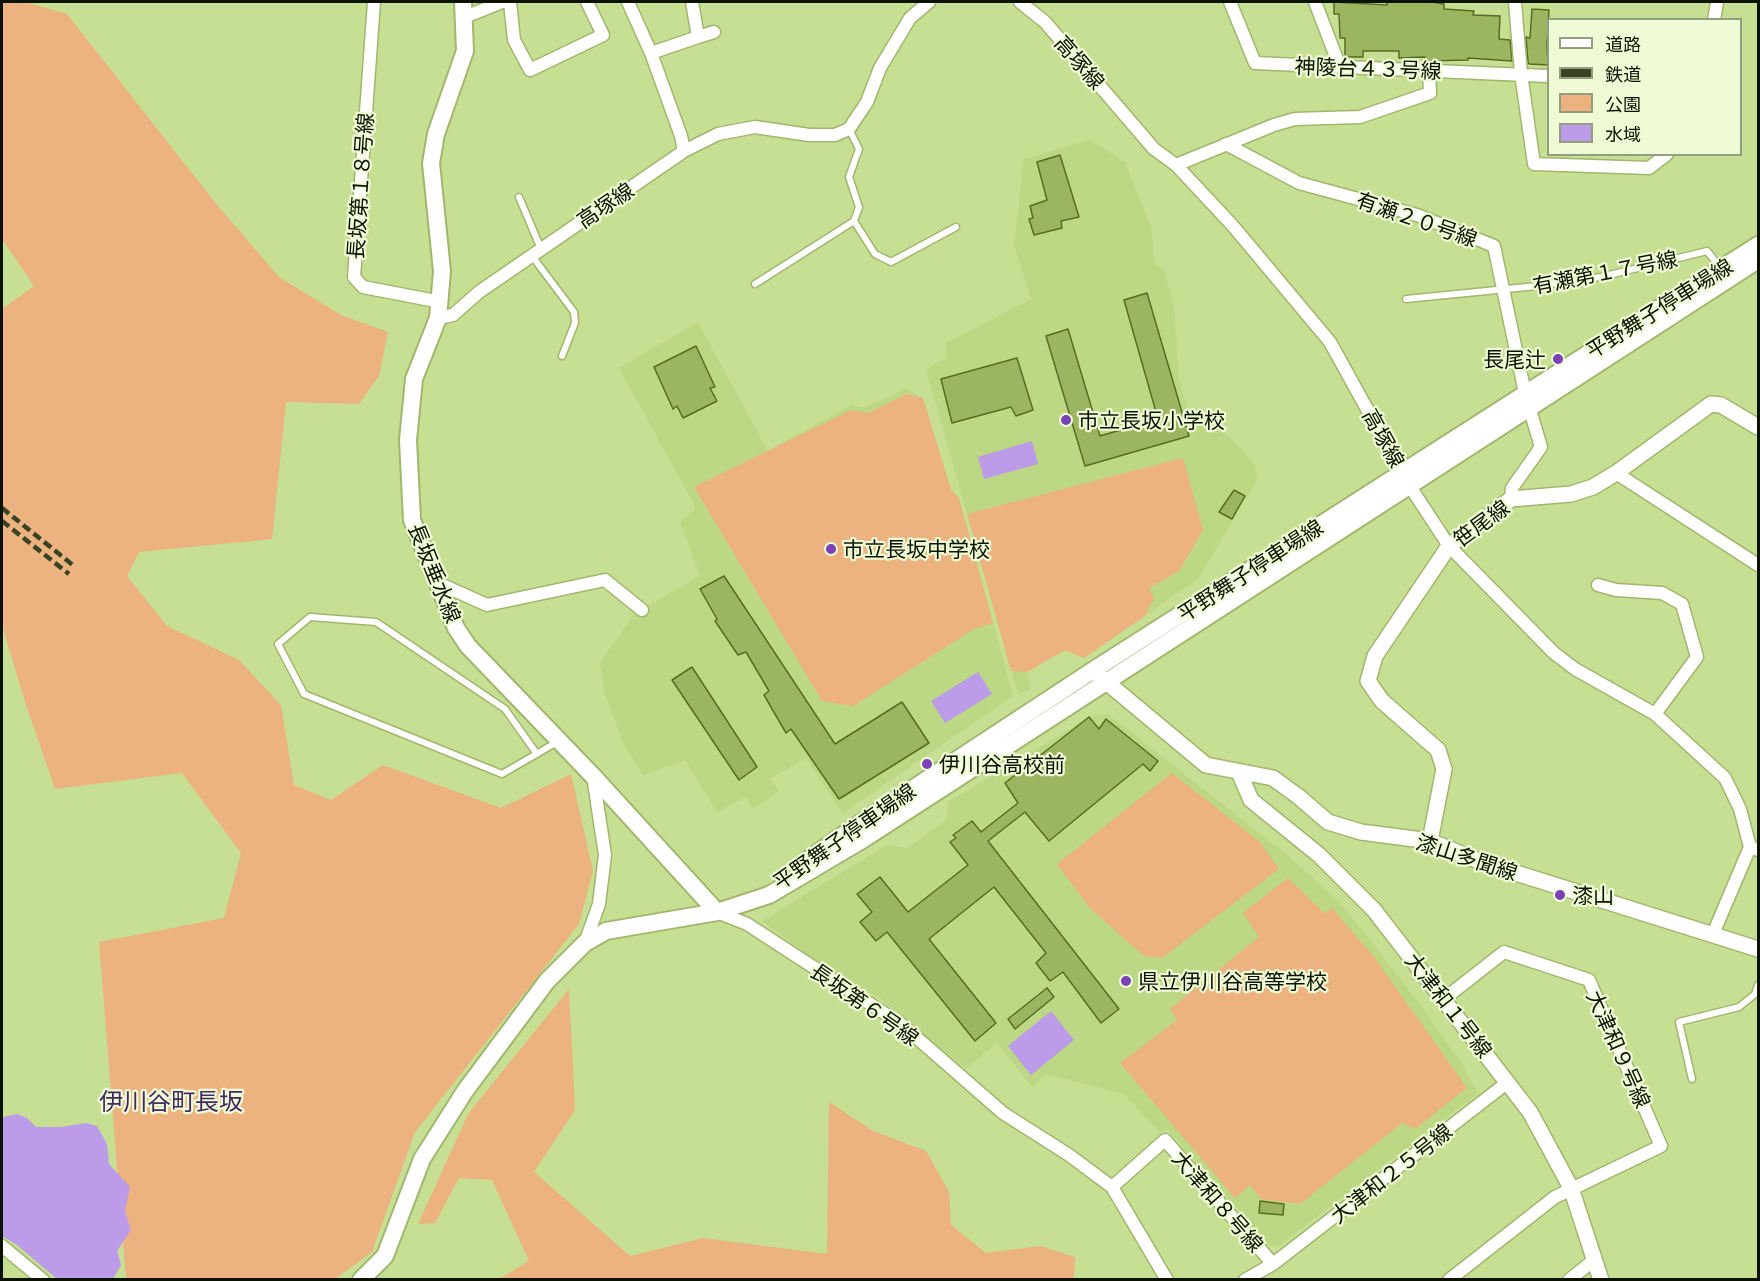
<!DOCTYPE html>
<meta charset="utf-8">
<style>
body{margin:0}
#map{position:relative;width:1760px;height:1281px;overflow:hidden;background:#c7df93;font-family:Georgia,"Noto Sans JP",serif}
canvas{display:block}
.frame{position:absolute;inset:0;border:3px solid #0b1200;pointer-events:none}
.legend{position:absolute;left:1547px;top:18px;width:195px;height:138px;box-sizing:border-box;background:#eefbd5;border:2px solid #939e80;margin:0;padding:8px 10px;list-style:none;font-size:18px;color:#0b1200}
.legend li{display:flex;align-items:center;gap:12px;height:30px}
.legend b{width:30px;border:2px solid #939e80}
</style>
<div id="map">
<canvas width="1760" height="1281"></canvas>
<div class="frame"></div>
<ul class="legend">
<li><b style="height:8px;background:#fff"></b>道路</li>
<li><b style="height:8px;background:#394424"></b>鉄道</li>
<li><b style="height:16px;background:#ecb27f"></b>公園</li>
<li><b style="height:16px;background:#bc9be9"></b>水域</li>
</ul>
</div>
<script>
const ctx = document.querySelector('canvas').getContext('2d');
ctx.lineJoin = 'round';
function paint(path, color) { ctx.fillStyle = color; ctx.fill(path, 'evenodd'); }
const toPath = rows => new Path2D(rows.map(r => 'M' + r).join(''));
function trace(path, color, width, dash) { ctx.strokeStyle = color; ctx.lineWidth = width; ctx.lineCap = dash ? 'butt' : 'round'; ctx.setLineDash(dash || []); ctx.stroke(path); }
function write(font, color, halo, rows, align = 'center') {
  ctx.font = font + ' Georgia,"Noto Sans JP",serif'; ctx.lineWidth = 4.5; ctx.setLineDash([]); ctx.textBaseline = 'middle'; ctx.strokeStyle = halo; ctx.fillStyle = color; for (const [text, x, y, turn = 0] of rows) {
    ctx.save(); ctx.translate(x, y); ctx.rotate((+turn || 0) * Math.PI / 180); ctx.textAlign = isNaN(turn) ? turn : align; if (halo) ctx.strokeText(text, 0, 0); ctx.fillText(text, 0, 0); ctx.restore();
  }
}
paint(toPath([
 [1089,140,1125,162,1151,226,1154,263,1164,270,1174,307,1179,381,1192,424,1217,416,1220,430,1237,444,1254,464,1258,478,1198,579,1084,658,1065,650,1027,671,1031,689,1018,694,926,369,946,358,946,343,1031,299,1014,246,1024,159],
 [698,322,768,451,851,405,864,408,906,389,923,398,951,490,959,498,1013,696,843,813,806,758,770,779,779,791,753,809,745,797,717,812,685,760,643,775,624,745,604,691,600,663,634,614,700,576,680,522,696,508,619,368],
 [1108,714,1291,858,1337,900,1364,932,1419,1003,1462,1064,1478,1093,1280,1245,1270,1246,1167,1129,1160,1133,1124,1094,1046,1074,1032,1087,997,1043,966,1069,881,999,819,963,762,921,887,845,908,848,947,819,948,802,1090,717]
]), '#bdd884');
paint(toPath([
 [2,2,26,2,67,14,217,205,279,277,341,315,388,332,379,376,359,404,286,402,272,539,139,552,127,576,167,626,239,660,281,705,294,785,331,800,383,765,501,808,571,774,593,871,579,924,415,1132,372,1252,335,1279,126,1279,99,942,224,918,241,853,182,773,55,789,25,702,2,625,2,309,34,286,2,239],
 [907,394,923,398,951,490,959,498,993,623,974,629,853,706,822,701,694,487,851,410,868,413],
 [1183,458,1203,530,1179,571,1149,588,1154,598,1145,616,1084,658,1065,650,1027,672,1011,671,967,514],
 [1172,773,1260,842,1279,869,1162,958,1144,956,1090,908,1057,864],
 [1288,878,1325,914,1332,908,1374,957,1467,1088,1415,1129,1402,1123,1300,1204,1261,1199,1250,1185,1235,1198,1120,1063,1177,1020,1170,1009,1259,937,1243,913],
 [569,989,575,1110,534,1172,630,1256,703,1238,827,1254,829,1102,873,1131,926,1151,949,1192,951,1225,986,1253,1040,1246,1075,1257,1074,1279,499,1279,529,1261,492,1180,459,1178,435,1223,418,1224,468,1114]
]), '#ecb27f');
paint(toPath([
 [1032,441,1038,464,984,479,978,457],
 [978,672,992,694,945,723,931,701],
 [1051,1011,1074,1040,1031,1075,1008,1046],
 [17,1114,27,1118,36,1127,61,1127,86,1123,97,1126,107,1144,109,1164,130,1187,125,1211,131,1230,117,1251,121,1265,113,1279,57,1279,17,1245,2,1236,2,1117]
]), '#bc9be9');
const building = toPath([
 [1334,2,1387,5,1387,2,1432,2,1444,4,1444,9,1474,11,1473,15,1500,16,1499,39,1510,40,1512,61,1468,58,1468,60,1425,61,1425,57,1399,58,1399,51,1363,51,1363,57,1345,57,1345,38,1340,38,1339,14,1334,14,1334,2],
 [1532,9,1549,10,1547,46,1548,65,1529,64,1528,62,1526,37,1530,38,1532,9],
 [1060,155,1079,217,1061,221,1062,228,1034,235,1029,219,1033,218,1030,206,1047,200,1037,162,1060,155],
 [1147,293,1189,436,1085,466,1046,336,1068,329,1100,436,1158,419,1124,300,1147,293],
 [696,346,715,387,710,388,717,401,683,418,677,406,673,409,654,367,696,346],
 [1017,358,1033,410,1016,416,1011,407,952,423,941,379,1017,358],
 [1234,490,1245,496,1232,519,1219,512,1234,490],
 [724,576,835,744,902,702,929,743,839,799,791,729,786,733,764,695,769,691,746,652,738,655,715,621,717,619,700,589,724,576],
 [692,667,757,767,739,780,672,680,692,667],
 [1089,717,1099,729,1106,719,1158,761,1150,771,1143,764,1049,841,1025,812,988,841,1119,1009,1101,1023,1063,972,1050,981,1036,963,1046,953,994,887,929,939,996,1023,975,1041,887,932,876,941,860,922,872,912,857,894,880,877,908,912,968,865,950,842,956,838,953,835,972,821,981,832,1018,803,1005,783,1089,717],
 [1047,988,1054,997,1015,1029,1008,1019,1047,988],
 [1260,1201,1284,1204,1283,1215,1259,1213,1260,1201]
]);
paint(building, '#9cb560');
trace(building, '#586c22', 1.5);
const service = toPath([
 [849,129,859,149,849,177,859,207,854,221,875,254,891,262,956,227],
 [519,197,541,249],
 [532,256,574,312,575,323,562,356],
 [755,284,854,221],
 [1406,299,1537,286,1601,277,1707,251,1720,267],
 [537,754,505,709,376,622,310,617,278,644,304,694,502,774,557,742],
 [1692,1079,1679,1022,1739,1007,1755,994,1758,985]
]);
const minor = toPath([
 [374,2,354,277,363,287,441,302],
 [510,2,514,40,530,70,603,35,587,2],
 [628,2,651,53,681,136,684,151],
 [1020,2,1045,22,1154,149,1176,165,1233,226,1330,342,1409,485,1449,546,1554,653,1575,669,1655,714,1725,778,1740,809,1750,847,1758,850],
 [1230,2,1255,63,1548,76],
 [1315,2,1340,67],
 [1515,2,1521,74,1534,164,1649,168,1667,154],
 [465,17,502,2],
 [1714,20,1717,2],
 [698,37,714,32],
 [651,53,698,37,692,2],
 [1226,144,1299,183,1417,215,1494,246,1525,393,1541,447,1512,488,1511,499],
 [1176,165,1274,125,1295,119,1360,117,1430,93,1429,71],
 [438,318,453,315,479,292,684,151,718,134,755,127,809,135,835,135,849,129,867,102,880,68,910,18,929,2],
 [1616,473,1758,565],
 [438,583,487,605,605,580,642,610],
 [1598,585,1616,590,1662,593,1682,604,1697,657,1655,714],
 [717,912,747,924,901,1024,1003,1113,1069,1155,1112,1187,1167,1280],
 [1713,934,1750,847],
 [585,943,599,904,605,855,593,776],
 [1444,999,1504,952,1589,980,1661,1146,1555,1197,1449,1280],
 [1112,1187,1165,1140,1273,1264,1245,1280],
 [2,1246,43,1280],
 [1273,1264,1508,1082],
 [1569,1280,1594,1260]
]);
const tertiary = toPath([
 [1098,675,1206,765,1273,778,1299,797,1328,822,1361,832,1430,841,1481,862,1758,949],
 [1239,772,1251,800,1319,855,1374,910,1530,1112,1571,1188,1601,1280],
 [1430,841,1444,769,1438,750,1382,701,1368,681,1375,656,1449,546,1511,499,1571,494,1593,487,1616,473,1711,404,1721,405,1758,427]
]);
const secondary = toPath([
 [463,2,465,51,436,134,431,163,442,271,438,318,414,379,408,440,412,520,456,628,468,646,593,776,717,912],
 [801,865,853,828,1092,671,1758,245],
 [361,1280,385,1256,422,1159,465,1091,547,981,585,943,606,931,717,912,769,895,862,840,1758,260]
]);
trace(service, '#a0b76d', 9);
trace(minor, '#a0b76d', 15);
trace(tertiary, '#a0b76d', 18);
trace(secondary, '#a0b76d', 20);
trace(service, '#fff', 6);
trace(minor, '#fff', 12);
trace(tertiary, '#fff', 15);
trace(secondary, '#fff', 16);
trace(toPath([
 [2,508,74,566],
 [2,521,69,574]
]), '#394424', 4.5, [9, 4.5]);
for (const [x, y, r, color] of [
 [1558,359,6,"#7b41b7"],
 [1066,420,6,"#7b41b7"],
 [831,549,6,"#7b41b7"],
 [927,764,6,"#7b41b7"],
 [1560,895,6,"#7b41b7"],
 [1126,981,6,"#7b41b7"]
]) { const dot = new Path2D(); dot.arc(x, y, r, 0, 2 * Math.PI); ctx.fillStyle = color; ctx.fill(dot); trace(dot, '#eefbd5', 2); }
write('21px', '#0b1200', '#eefbd5', [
 ["高塚線",1080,62,49],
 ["神陵台４３号線",1368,68,2],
 ["長坂第１８号線",360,186,-86],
 ["高塚線",605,205,-34],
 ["有瀬２０号線",1417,219,19],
 ["有瀬第１７号線",1605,272,-11],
 ["平野舞子停車場線",1659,308,-32],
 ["高塚線",1384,438,61],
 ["笹尾線",1481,523,-36],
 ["平野舞子停車場線",1250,570,-33],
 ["長坂垂水線",435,573,68],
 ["平野舞子停車場線",844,836,-35],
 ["漆山多聞線",1467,857,18],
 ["長坂第６号線",865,1004,35],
 ["大津和１号線",1449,1005,52],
 ["大津和９号線",1619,1049,66],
 ["大津和２５号線",1391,1173,-38],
 ["大津和８号線",1218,1201,49]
]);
write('21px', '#0b1200', '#eefbd5', [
 ["長尾辻",1546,359,"right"],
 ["市立長坂小学校",1078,420],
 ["市立長坂中学校",843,549],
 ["伊川谷高校前",939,764],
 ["漆山",1572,895],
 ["県立伊川谷高等学校",1138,981]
], 'left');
write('24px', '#442963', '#eefbd5', [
 ["伊川谷町長坂",171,1101]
]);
</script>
